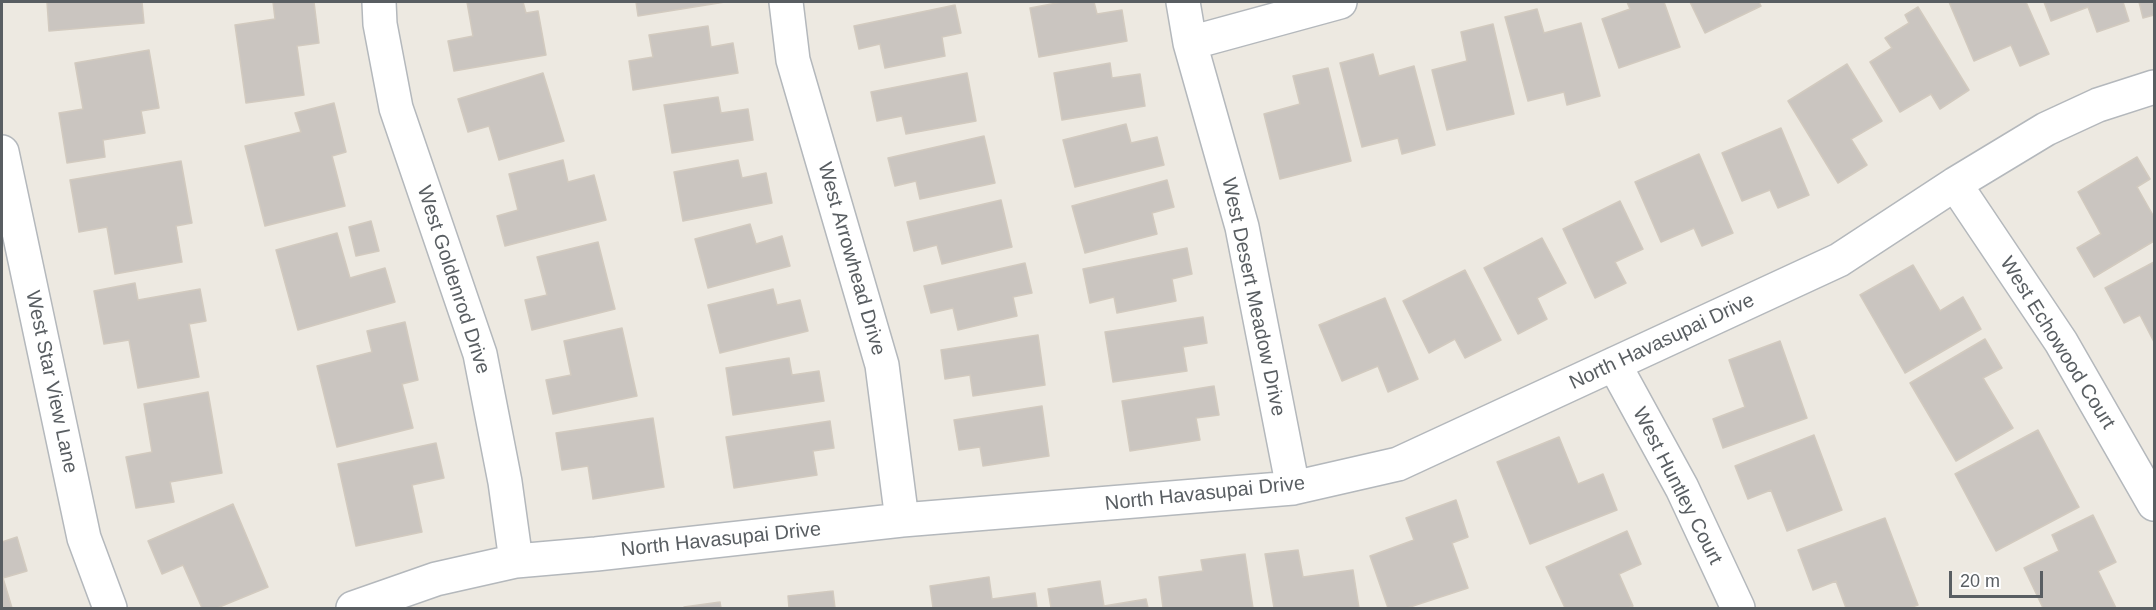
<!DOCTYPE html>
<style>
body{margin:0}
#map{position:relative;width:2156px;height:610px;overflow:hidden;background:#ede9e1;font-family:Arial,sans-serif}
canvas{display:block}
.frame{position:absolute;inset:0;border:3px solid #595e62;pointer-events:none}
.scale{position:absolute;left:1949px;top:571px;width:94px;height:27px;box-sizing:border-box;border:3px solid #595e62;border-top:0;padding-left:8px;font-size:18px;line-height:21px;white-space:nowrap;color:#595e62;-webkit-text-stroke:4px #fff;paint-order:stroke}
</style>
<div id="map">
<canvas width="2156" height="610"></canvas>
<div class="frame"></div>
<div class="scale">20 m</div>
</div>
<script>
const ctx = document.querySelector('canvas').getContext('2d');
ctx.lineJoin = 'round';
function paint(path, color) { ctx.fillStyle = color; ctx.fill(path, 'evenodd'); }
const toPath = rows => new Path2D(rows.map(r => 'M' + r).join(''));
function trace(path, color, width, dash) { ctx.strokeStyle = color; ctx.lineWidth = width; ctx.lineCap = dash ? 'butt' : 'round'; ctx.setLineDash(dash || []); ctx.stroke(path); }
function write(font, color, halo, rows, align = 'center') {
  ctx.font = font + ' Arial,sans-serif'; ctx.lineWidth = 5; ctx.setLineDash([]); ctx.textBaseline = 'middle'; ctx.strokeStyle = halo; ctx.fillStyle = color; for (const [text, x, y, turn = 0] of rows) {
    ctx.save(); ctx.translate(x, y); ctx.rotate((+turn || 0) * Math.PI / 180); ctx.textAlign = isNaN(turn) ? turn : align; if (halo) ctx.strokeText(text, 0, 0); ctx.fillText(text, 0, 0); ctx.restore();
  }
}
const building = toPath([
 [47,2,142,2,144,23,49,31,47,2],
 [273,2,314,2,319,43,297,46,304,95,246,103,235,25,275,19,273,2],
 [467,2,523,2,526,13,538,11,546,55,454,71,448,41,473,36,467,2],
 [636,2,725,2,638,16,636,2],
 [1062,2,1094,2,1097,14,1122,10,1127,41,1039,57,1030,8,1062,2],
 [1627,2,1664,2,1680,47,1619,68,1602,19,1630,9,1627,2],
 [1690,2,1759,2,1761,6,1705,33,1690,2],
 [1949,2,2026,2,2049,54,2020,66,2011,45,1974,61,1949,2],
 [2044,2,2123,2,2129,21,2097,32,2088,7,2051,21,2044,2],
 [2139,2,2154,2,2154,15,2143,18,2139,2],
 [955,5,961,33,942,37,945,56,885,68,880,44,859,49,854,26,955,5],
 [1918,7,1969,90,1940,109,1931,94,1900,112,1870,62,1892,48,1885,38,1909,23,1905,15,1918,7],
 [1537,9,1544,33,1581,23,1600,96,1567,105,1564,92,1528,101,1505,17,1537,9],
 [1493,24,1514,114,1447,130,1432,70,1467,61,1461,32,1493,24],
 [708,26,711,47,733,43,738,73,633,90,629,61,653,57,649,35,708,26],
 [149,50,159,108,141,111,145,133,103,140,105,157,67,163,59,113,83,109,75,63,149,50],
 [1373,54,1379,76,1414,66,1435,145,1402,154,1398,138,1362,147,1340,63,1373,54],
 [1110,63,1112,78,1140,74,1145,106,1062,120,1054,73,1110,63],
 [1847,64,1882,121,1851,139,1867,165,1838,183,1788,101,1847,64],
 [1328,68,1351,161,1280,179,1264,114,1300,104,1293,76,1328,68],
 [543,73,564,141,499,160,489,126,468,132,458,99,543,73],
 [967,73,976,121,906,134,902,116,877,121,871,92,967,73],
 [718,97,721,113,748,109,753,140,672,153,664,105,718,97],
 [334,103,346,152,332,156,345,206,265,226,245,146,301,132,295,113,334,103],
 [1126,124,1131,143,1157,137,1164,165,1075,187,1063,140,1126,124],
 [1781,128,1809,195,1778,208,1770,190,1742,201,1722,153,1781,128],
 [984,136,995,183,920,199,916,181,895,186,888,158,984,136],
 [1699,154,1733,233,1702,246,1694,228,1661,242,1635,182,1699,154],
 [2137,157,2150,179,2137,187,2154,217,2154,241,2094,277,2077,248,2101,234,2078,192,2137,157],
 [563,160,568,182,594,175,606,220,505,246,497,216,518,210,509,174,563,160],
 [738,160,742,178,766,173,772,203,683,221,674,172,738,160],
 [181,161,192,223,176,226,182,262,115,274,107,227,79,232,70,180,181,161],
 [1167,180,1174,207,1152,213,1157,234,1085,253,1072,206,1167,180],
 [1001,200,1012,247,942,264,937,245,914,251,907,222,1001,200],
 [1620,201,1643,249,1615,262,1626,283,1595,298,1563,229,1620,201],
 [371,221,379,251,356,256,349,227,371,221],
 [750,224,756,244,782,236,790,266,708,288,695,239,750,224],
 [337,233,350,278,385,268,395,302,298,330,276,250,337,233],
 [1542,238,1566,283,1537,298,1547,319,1518,334,1484,268,1542,238],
 [598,242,615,309,532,330,525,300,547,295,537,257,598,242],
 [1187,248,1192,274,1172,279,1176,301,1117,313,1114,297,1090,303,1083,269,1187,248],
 [2154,262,2154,342,2140,315,2124,323,2105,288,2154,262],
 [1025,263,1032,293,1013,297,1017,316,958,330,953,308,931,313,924,286,1025,263],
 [1913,265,1940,311,1963,297,1981,329,1905,373,1860,295,1913,265],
 [1465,270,1501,340,1465,358,1455,339,1429,353,1403,301,1465,270],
 [135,283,138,300,200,289,206,321,189,324,199,377,138,388,129,340,104,344,94,291,135,283],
 [773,289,777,305,800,300,808,331,720,353,708,305,773,289],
 [1385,298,1418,379,1388,392,1378,366,1342,381,1319,325,1385,298],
 [1203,317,1207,343,1183,347,1187,371,1113,382,1105,332,1203,317],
 [405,322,418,380,402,384,413,428,337,447,317,366,372,352,367,331,405,322],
 [622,328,637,396,553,414,546,380,571,375,564,341,622,328],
 [1038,335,1045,385,973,396,970,375,945,379,941,350,1038,335],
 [1985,339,2002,368,1983,378,2013,428,1956,461,1910,383,1985,339],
 [1780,341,1807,418,1723,448,1713,419,1745,407,1729,360,1780,341],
 [789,358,792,375,819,371,824,401,733,415,726,368,789,358],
 [1214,386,1219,415,1196,418,1200,440,1130,451,1122,401,1214,386],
 [208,392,222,473,170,482,174,502,136,508,126,457,152,452,144,404,208,392],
 [1042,406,1049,456,983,466,980,447,959,450,954,420,1042,406],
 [653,418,664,487,593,499,588,466,562,470,556,433,653,418],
 [830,421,834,448,813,451,817,475,734,488,726,437,830,421],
 [2038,430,2079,507,1996,551,1955,474,2038,430],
 [1814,435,1842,510,1787,531,1771,490,1748,499,1735,466,1814,435],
 [1559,437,1578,484,1603,474,1617,510,1530,544,1497,462,1559,437],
 [436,443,444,478,412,485,422,532,356,546,338,464,436,443],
 [1456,500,1468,537,1452,543,1468,588,1407,608,1388,608,1370,556,1414,540,1406,518,1456,500],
 [233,504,268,587,217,608,202,608,183,565,162,574,148,541,233,504],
 [2093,515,2116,562,2098,571,2116,608,2043,608,2024,568,2059,551,2052,535,2093,515],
 [1885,518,1918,605,1909,608,1846,608,1836,581,1813,590,1798,550,1885,518],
 [1627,531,1641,564,1619,574,1633,606,1628,608,1565,608,1546,567,1627,531],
 [17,537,27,571,3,578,12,608,2,608,2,542,17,537],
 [1298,550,1303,577,1353,570,1359,608,1274,608,1265,554,1298,550],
 [1245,554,1253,608,1163,608,1159,577,1203,571,1201,560,1245,554],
 [989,577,992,599,1035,593,1037,608,933,608,930,586,989,577],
 [1100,581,1104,606,1146,599,1148,608,1051,608,1048,589,1100,581],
 [833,591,835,608,789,608,788,596,833,591],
 [720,602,721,608,685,608,684,607,720,602]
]);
paint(building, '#cac5c0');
trace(building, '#d2cabf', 1.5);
const minor = toPath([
 [379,2,380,24,396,108,480,354,505,482,516,561],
 [786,2,793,60,882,365,902,520],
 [1183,2,1190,43,1242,227,1293,488],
 [1190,43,1340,2],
 [2,152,84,538,110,608],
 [1955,184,2061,342,2154,504],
 [1614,364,1682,488,1738,608],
 [353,608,436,579,516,561,596,554,902,520,1293,488,1398,464,1839,260,1955,184,2046,129,2098,105,2154,87]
]);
trace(minor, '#b4b8bc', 36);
trace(minor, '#fff', 33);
write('20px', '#595e62', '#fff', [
 ["West Arrowhead Drive",851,259,74],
 ["West Goldenrod Drive",453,280,72],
 ["West Desert Meadow Drive",1253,297,78],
 ["North Havasupai Drive",1662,342,-25],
 ["West Echowood Court",2057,343,58],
 ["West Star View Lane",51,382,78],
 ["West Huntley Court",1677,486,63],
 ["North Havasupai Drive",1205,494,-6],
 ["North Havasupai Drive",721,540,-6]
]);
</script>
